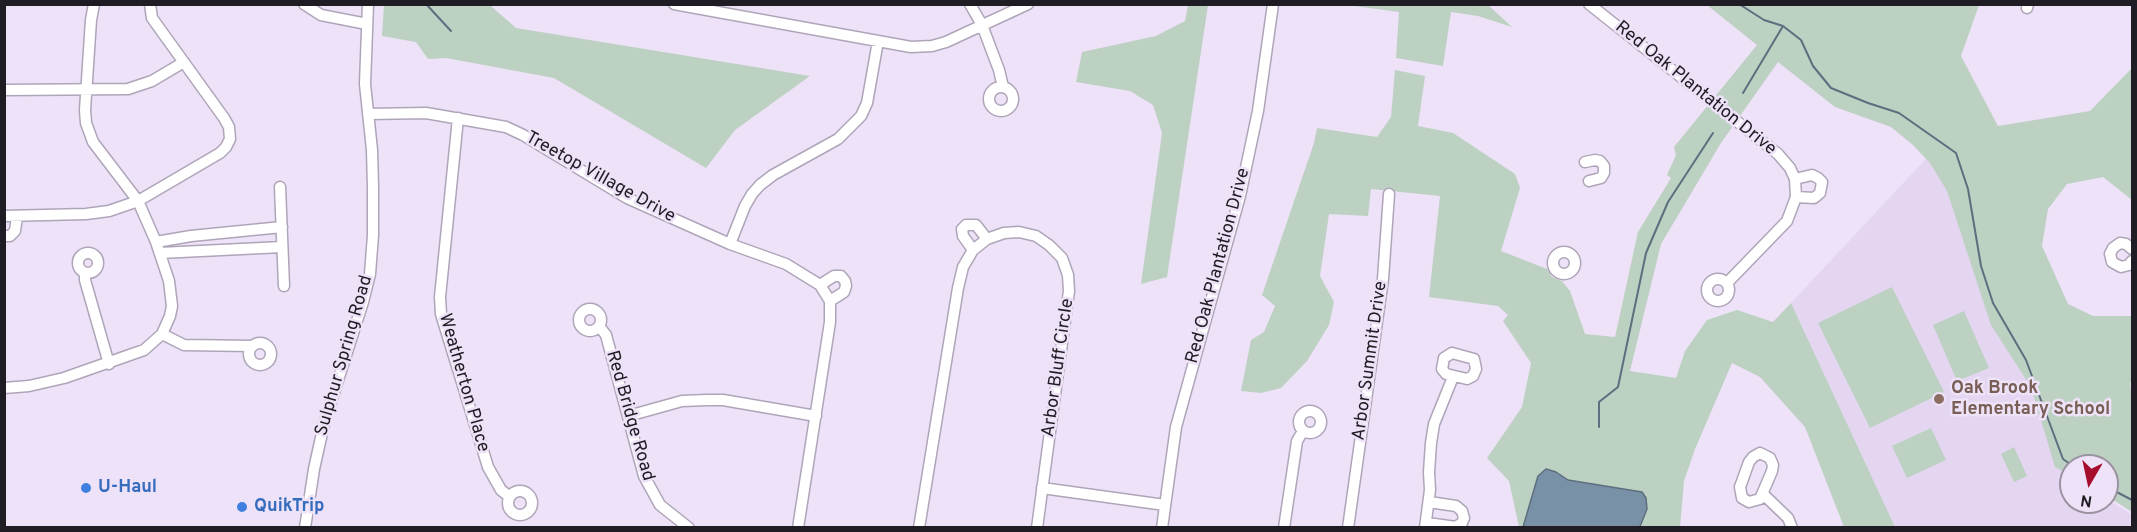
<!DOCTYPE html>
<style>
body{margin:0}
#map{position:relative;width:2137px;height:532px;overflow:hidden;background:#ede2f7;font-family:Overpass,sans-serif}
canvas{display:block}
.frame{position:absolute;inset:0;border:6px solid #201c23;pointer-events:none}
.north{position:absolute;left:2059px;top:454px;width:60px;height:60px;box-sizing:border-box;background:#ede2f7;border:2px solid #9b93a2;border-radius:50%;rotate:189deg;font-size:16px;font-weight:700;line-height:24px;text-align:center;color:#201c23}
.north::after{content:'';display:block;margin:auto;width:21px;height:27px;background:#a60c2c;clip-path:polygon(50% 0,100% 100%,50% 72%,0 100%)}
</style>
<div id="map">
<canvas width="2137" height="532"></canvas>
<div class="frame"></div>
<div class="north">N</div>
</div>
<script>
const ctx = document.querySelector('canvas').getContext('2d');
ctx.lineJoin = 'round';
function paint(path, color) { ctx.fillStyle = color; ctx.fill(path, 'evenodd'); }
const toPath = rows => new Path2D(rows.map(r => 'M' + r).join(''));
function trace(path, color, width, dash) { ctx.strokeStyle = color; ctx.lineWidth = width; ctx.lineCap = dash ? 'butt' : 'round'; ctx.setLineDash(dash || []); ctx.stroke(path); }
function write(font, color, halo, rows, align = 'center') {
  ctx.font = font + ' Overpass,sans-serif'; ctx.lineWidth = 5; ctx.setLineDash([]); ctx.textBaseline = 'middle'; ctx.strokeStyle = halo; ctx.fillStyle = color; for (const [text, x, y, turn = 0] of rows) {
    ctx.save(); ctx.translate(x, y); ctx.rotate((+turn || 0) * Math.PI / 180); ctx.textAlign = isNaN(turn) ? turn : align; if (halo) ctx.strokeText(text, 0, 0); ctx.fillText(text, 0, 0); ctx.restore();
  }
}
paint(toPath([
 [1936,148,2022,325,2065,472,2071,476,2071,502,2107,502,2107,499,2132,515,2132,527,1895,527,1791,303]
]), '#e4d5f1');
paint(toPath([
 [384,5,492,5,492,7,516,28,810,76,735,130,706,168,554,78,446,58,428,59,416,42,382,36],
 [1188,5,1208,5,1167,277,1141,284,1162,133,1153,105,1130,91,1076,82,1082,52,1156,36,1185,21],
 [1347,5,1488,5,1512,27,1478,16,1451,12,1443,66,1396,58,1399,12],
 [1707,5,1979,5,1961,56,1998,126,2090,111,2132,68,2132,200,2103,177,2067,184,2048,209,2042,246,2068,304,2093,316,2132,316,2132,381,2130,383,2132,402,2132,512,2107,496,2107,466,2071,466,2071,476,2055,467,2031,387,1991,325,1947,191,1930,163,1913,145,1891,127,1835,107,1778,62,1721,143,1661,244,1630,371,1676,378,1685,351,1707,320,1737,310,1773,322,1791,303,1895,527,1844,527,1805,427,1760,377,1732,363,1695,449,1684,481,1680,527,1519,527,1509,481,1487,458,1522,407,1531,363,1503,321,1508,315,1498,306,1429,297,1440,196,1371,189,1368,216,1329,214,1320,276,1334,302,1329,325,1307,361,1281,388,1261,393,1241,391,1251,340,1264,332,1275,306,1262,295,1314,143,1317,128,1377,137,1391,117,1395,70,1425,76,1418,126,1453,133,1515,174,1520,188,1501,251,1547,269,1552,277,1562,281,1570,291,1585,334,1615,337,1638,232,1671,178,1667,175,1676,155,1674,147,1757,45],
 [1892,287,1944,392,1870,428,1818,323],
 [1964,311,1989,368,1957,381,1933,325],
 [1931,428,1946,460,1907,478,1892,446],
 [2014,447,2027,476,2014,482,2001,454]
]), '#bcd1c2');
const water = toPath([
 [1546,469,1556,472,1568,480,1642,492,1646,498,1647,509,1641,524,1639,528,1523,527,1538,476,1546,469]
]);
paint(water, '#7991a6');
trace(water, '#5e6e7f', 1.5);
trace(toPath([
 [426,4,451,31],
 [1739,4,1764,20,1783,26,1801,40,1813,66,1831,88,1868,103,1899,113,1956,153,1968,189,1981,266,1993,303,2026,360,2063,459,2073,466],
 [1743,93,1783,26],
 [1599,427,1599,402,1618,387,1646,253,1668,202,1713,133],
 [2107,487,2132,500]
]), '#5e6e7f', 2);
const minor = toPath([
 [304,4,321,15,367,24],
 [674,4,911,47,932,46,946,42,1028,4],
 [970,4,982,25,999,70,1003,87],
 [1589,4,1778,154,1790,168,1795,179,1796,197,1787,221,1727,283],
 [2027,8,2028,4],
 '989 99a12 12 0 1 1 24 0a12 12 0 1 1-24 0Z',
 [4,90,128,89,152,81,184,62],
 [368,114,426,113,506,127,523,135,627,198,730,244,786,264,820,285,830,301,830,322,798,528],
 [458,118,440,297,441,314,488,467,501,490,510,497],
 [1585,162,1595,160,1600,161,1604,166,1604,173,1601,178,1589,181],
 [1795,179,1812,175,1818,178,1822,182,1820,193,1814,198,1796,197],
 [280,187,284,286],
 [4,216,86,214,109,211,138,201,220,153,226,147,230,139,229,127,224,118,152,18,150,4],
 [4,236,10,236,15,231,17,216],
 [156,242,191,236,282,227],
 [730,244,745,206,752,194,760,185,773,175,838,139,861,116,867,103,878,41],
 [2132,249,2126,244,2120,243,2113,248,2110,254,2112,262,2121,267,2129,265,2132,261],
 [973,250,963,236,962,229,966,225,976,225,987,239],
 '1553 263a11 11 0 1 1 22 0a11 11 0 1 1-22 0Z',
 [160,253,282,247],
 '78 263a10 10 0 1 1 20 0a10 10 0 1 1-20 0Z',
 [85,273,85,280,109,364],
 '1707 290a11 11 0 1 1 22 0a11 11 0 1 1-22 0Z',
 [820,285,834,276,841,276,845,281,846,286,844,292,830,301],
 '579 320a11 11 0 1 1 22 0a11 11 0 1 1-22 0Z',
 [599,326,606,335,644,476,660,505,689,528],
 [162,334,184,345,252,346],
 '249 354a11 11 0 1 1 22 0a11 11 0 1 1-22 0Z',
 [1452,353,1474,359,1476,369,1473,376,1467,379,1446,374,1442,369,1444,358,1452,353],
 [4,388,29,386,64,378,144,350,162,334,170,316,172,306,169,281,156,242,138,201,93,142,86,123,85,110,91,20,94,4],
 '1299 422a11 11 0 1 1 22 0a11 11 0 1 1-22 0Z',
 [628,416,682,401,707,400,723,400,816,416],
 [1760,453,1770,458,1773,465,1772,471,1760,499,1749,502,1742,498,1740,487,1749,462,1753,457,1760,453],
 [1042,488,1165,505],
 '508 503a12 12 0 1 1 24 0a12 12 0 1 1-24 0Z',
 [1763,494,1788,518,1792,528],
 [1427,523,1456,527,1462,523,1464,518,1462,511,1456,506,1429,502],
 [305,528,314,469,324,424,363,302,370,274,373,235,373,188,372,150,365,84,368,4],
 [919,528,958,288,963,267,973,250,987,239,1004,233,1019,232,1036,236,1049,245,1062,258,1068,275,1069,291,1037,528],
 [1162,528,1176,427,1240,196,1258,111,1273,4],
 [1284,528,1297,441,1303,431],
 [1348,528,1383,279,1389,194],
 [1425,528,1430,490,1429,472,1431,443,1434,424,1453,377]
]);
trace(minor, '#afa5b9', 13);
trace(minor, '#fff', 10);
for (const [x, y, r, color] of [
 [1939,399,6,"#8d6e63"],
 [86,488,6,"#3f7fe0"],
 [242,507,6,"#3f7fe0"]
]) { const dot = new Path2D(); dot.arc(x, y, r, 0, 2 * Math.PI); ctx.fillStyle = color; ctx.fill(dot); trace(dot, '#ede2f7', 2); }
write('18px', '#201c23', '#ede2f7', [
 ["Red Oak Plantation Drive",1695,89,39],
 ["Treetop Village Drive",600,178,29],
 ["Red Oak Plantation Drive",1219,266,-75],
 ["Sulphur Spring Road",345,356,-74],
 ["Arbor Summit Drive",1371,361,-82],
 ["Arbor Bluff Circle",1059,368,-82],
 ["Weatherton Place",463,383,74],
 ["Red Bridge Road",629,416,74]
]);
write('bold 18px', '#785e54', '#ede2f7', [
 ["Oak Brook",1951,389],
 ["Elementary School",1951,410]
], 'left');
write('bold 18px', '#366cbe', '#ede2f7', [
 ["U-Haul",98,488],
 ["QuikTrip",254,507]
], 'left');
</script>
